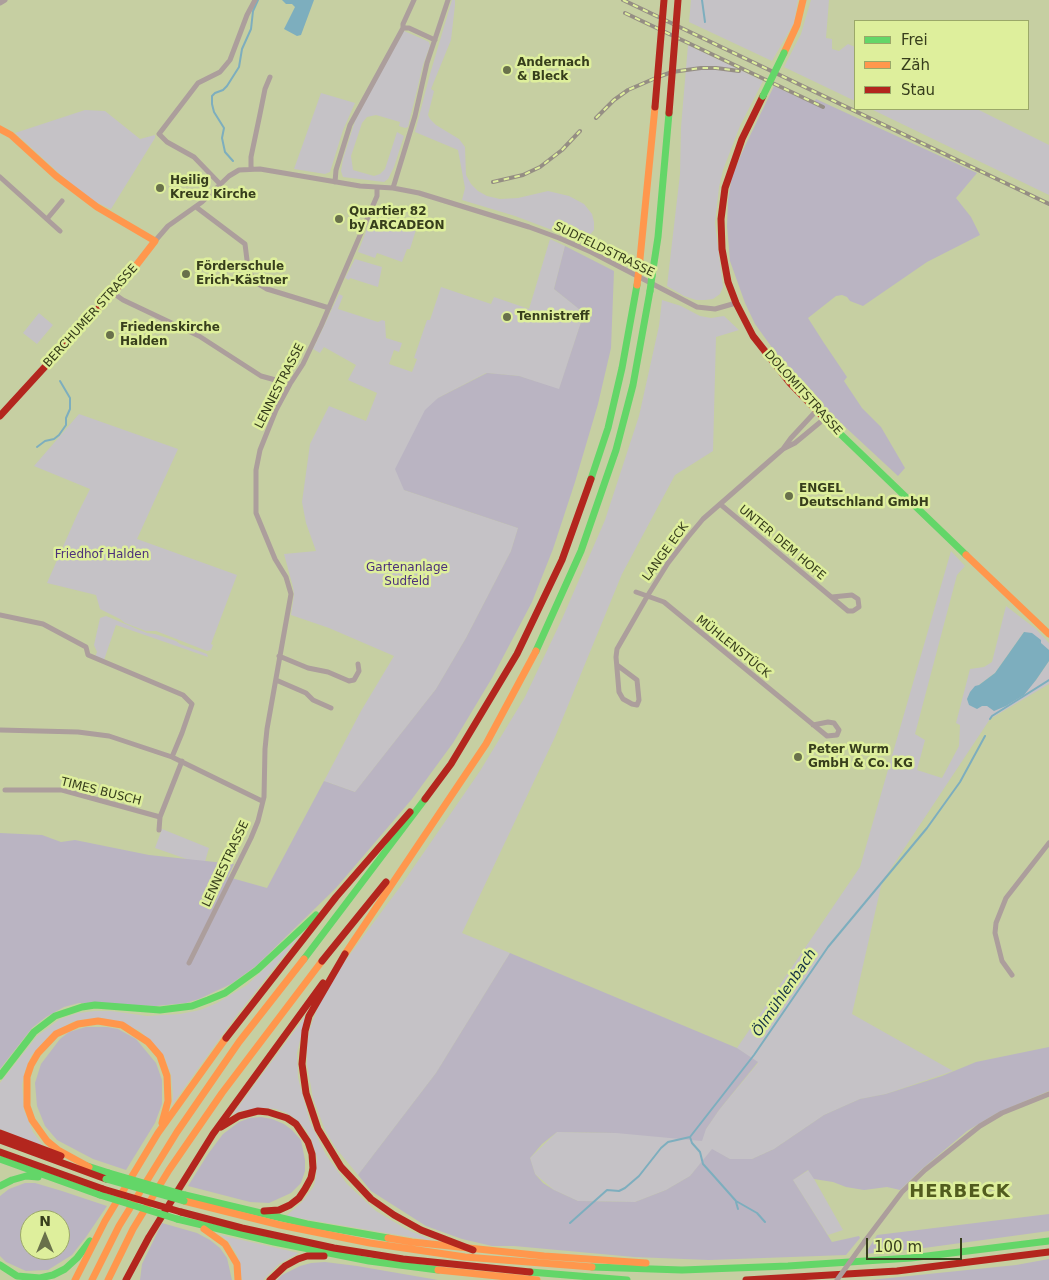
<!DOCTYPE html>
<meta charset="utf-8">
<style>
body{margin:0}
#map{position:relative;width:1049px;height:1280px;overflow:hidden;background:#c6cfa2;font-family:"DejaVu Sans",sans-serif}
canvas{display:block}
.legend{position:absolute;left:854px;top:20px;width:175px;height:90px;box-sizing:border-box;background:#deef9c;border:1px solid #9ba869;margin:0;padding:6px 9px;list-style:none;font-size:15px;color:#373e1c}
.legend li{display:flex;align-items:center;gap:10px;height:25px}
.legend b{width:25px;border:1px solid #9ba869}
.north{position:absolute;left:20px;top:1210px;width:50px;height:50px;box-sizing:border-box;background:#deef9c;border:1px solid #9ba869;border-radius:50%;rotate:0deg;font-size:14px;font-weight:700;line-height:20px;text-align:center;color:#373e1c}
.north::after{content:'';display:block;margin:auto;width:18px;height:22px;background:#69714b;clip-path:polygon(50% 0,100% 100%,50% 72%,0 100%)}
.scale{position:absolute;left:866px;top:1238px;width:96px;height:22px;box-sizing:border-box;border:2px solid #373e1c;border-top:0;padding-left:6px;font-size:15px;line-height:18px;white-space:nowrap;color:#373e1c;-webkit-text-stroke:4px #deef9c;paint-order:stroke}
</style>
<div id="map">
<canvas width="1049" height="1280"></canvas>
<ul class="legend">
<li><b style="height:6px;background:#63d668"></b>Frei</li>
<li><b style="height:6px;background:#ff974d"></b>Zäh</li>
<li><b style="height:6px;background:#b3261e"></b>Stau</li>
</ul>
<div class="north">N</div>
<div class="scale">100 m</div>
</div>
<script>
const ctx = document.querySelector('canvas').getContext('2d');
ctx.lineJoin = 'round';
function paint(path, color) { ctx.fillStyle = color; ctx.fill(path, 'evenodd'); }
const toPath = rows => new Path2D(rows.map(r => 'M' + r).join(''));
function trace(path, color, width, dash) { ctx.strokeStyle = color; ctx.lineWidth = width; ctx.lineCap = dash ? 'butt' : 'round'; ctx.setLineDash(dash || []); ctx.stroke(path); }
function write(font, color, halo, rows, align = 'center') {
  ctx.font = font + ' "DejaVu Sans",sans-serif'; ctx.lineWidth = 5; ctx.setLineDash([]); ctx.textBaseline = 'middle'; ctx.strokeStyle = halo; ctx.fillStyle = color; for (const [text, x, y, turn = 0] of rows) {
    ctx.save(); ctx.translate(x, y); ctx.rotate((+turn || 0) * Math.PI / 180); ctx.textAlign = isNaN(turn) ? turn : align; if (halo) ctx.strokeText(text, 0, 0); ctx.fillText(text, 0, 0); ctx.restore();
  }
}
paint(toPath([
 [452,0,455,0,455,5,451,40,431,89,434,91,428,115,430,119,436,125,459,139,465,147,466,175,471,184,478,191,487,196,500,199,518,198,548,191,569,196,584,204,592,214,594,222,594,230,587,238,576,239,515,216,462,200,465,188,458,150,415,132,430,74],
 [691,0,798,0,794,23,772,61,689,22],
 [811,0,829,0,826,38,832,39,832,49,839,51,848,44,855,47,855,101,784,67,801,34],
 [404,31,425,40,429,42,430,46,423,65,408,127,405,128,399,126,400,122,376,115,367,117,362,123,351,156,353,170,374,176,380,174,385,169,397,132,404,136,394,167,388,179,384,182,343,177,341,171,343,159,355,121,400,35],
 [688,45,763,81,740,126,723,170,719,187,715,223,723,287,720,294,713,299,705,300,696,300,684,296,667,286,680,174,681,127],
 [321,93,355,103,343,130,330,172,325,174,294,169],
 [871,109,977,109,1049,145,1049,195],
 [85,110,105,111,140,139,155,135,155,138,111,209,91,200,73,186,15,133],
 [373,214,378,215,377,219,412,231,416,219,418,216,420,217,410,249,407,249,402,262,377,253,375,258,358,252],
 [550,239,565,246,554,289,584,313,559,390,519,376,486,373,438,398,404,490,518,528,511,551,466,638,436,689,355,792,324,781,361,711,394,656,329,628,291,615,294,595,293,587,284,554,316,551,306,523,302,502,310,444,329,406,366,421,377,393,348,380,356,365,324,347,320,353,313,349,339,294,343,296,338,309,378,322,382,320,385,321,386,338,402,343,399,352,394,350,389,364,412,372,417,359,414,358,427,320,430,320,441,287,491,304,494,297,529,309],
 [355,259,382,267,378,287,350,278,349,280,345,278],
 [662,300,681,306,700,316,711,318,724,316,739,330,716,337,713,451,675,475,622,574,555,737,462,933,510,953,436,1073,358,1175,335,1147,325,1130,313,1098,307,1065,307,1044,310,1028,321,999,331,980,400,887,480,771,525,697,562,619,605,520,639,416,659,326],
 [39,313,53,325,37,344,23,333],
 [79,414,178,449,137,539,237,575,211,644,213,645,211,650,207,651,156,631,146,631,125,623,120,619,100,609,96,595,47,583,77,515,90,489,34,466],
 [951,551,965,566,957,575,915,734,925,740,917,770,942,778,959,746,960,725,956,723,970,669,984,667,992,662,1006,606,1036,629,1049,643,1049,650,1024,632,995,673,979,685,982,706,987,706,1036,680,1049,661,1049,684,990,719,882,882,852,1014,953,1071,886,1094,860,1099,824,1115,774,1149,752,1159,730,1159,712,1150,690,1176,666,1190,635,1202,578,1201,554,1190,535,1174,530,1158,557,1132,616,1133,706,1129,719,1110,758,1063,737,1048,860,867],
 [106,616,147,633,155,634,176,641,180,644,207,654,208,657,116,625,104,660,95,657,97,652,94,645,100,618],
 [162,829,209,848,204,865,155,848],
 [301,934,234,1019,172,1105,173,1096,171,1075,164,1056,139,1030,86,1019,72,1022,49,1036,31,1056,25,1071,22,1085,24,1110,33,1132,44,1147,0,1129,0,1083,37,1036,60,1019,78,1013,95,1011,111,1011,147,1016,180,1014,200,1010,217,1003,247,985],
 [306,1015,297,1053,298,1078,310,1122,326,1155,347,1184,376,1211,406,1229,434,1241,286,1216,302,1202,314,1186,316,1177,317,1157,311,1139,306,1130,297,1120,287,1113,276,1109,266,1108,240,1111,232,1115],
 [809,1170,843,1230,828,1235,793,1180],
 [220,1235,299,1253,279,1264,263,1280,242,1280,237,1255,228,1241]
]), '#c5c2c6');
paint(toPath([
 [774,86,813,104,816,99,977,173,956,198,971,217,980,235,927,262,863,306,850,301,847,297,842,295,836,296,808,318,824,343,847,377,844,381,862,408,881,427,905,468,898,476,828,411,813,392,776,353,755,324,745,303,730,261,727,226,728,200,732,175,745,146],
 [565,246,614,271,611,348,598,404,575,482,553,549,532,602,492,678,453,743,412,799,336,888,256,966,231,984,199,999,186,1003,156,1006,79,1003,64,1007,46,1017,32,1028,0,1069,0,833,42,835,61,842,75,840,149,855,234,864,228,877,267,888,324,781,355,792,436,689,466,638,511,551,518,528,404,490,395,469,425,410,438,398,487,373,519,376,559,389,584,313,554,289],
 [510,953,737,1048,758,1062,719,1110,706,1129,702,1141,616,1133,557,1132,542,1144,530,1158,535,1174,543,1183,554,1190,578,1201,635,1202,666,1190,690,1176,712,1149,730,1159,752,1159,774,1149,824,1115,860,1099,886,1094,942,1076,976,1062,1049,1047,1049,1091,997,1113,967,1131,922,1169,900,1190,887,1187,864,1190,846,1187,833,1182,814,1179,808,1170,793,1180,832,1242,859,1236,860,1238,846,1255,709,1260,634,1257,514,1246,492,1246,462,1239,426,1226,371,1191,358,1175,436,1073],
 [86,1027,107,1027,118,1029,136,1039,156,1063,162,1080,162,1104,155,1123,126,1170,93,1159,57,1140,45,1126,37,1106,35,1083,41,1064,60,1039,69,1032],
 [261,1117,272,1119,284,1124,292,1130,301,1140,305,1160,305,1171,301,1183,291,1193,269,1203,250,1202,188,1186,208,1154,223,1134,239,1122,250,1118],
 [25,1183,35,1183,62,1191,107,1206,86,1237,72,1255,48,1270,26,1271,6,1262,0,1256,0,1196,9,1189],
 [30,1220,60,1220,60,1250,30,1250],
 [1049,1214,1049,1231,924,1248,865,1254,877,1235],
 [162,1223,197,1233,210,1240,220,1248,227,1258,232,1280,140,1280,142,1264],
 [1049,1259,1049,1280,870,1280,1016,1265],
 [325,1262,357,1266,438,1280,277,1280,282,1275,300,1266,311,1263]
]), '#bab4c2');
paint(toPath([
 [282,0,314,0,301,35,297,36,284,29,295,7,292,4,286,4],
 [1024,632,1032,633,1041,640,1041,643,1049,650,1049,661,1036,680,1024,695,1006,706,994,711,987,706,982,706,977,709,969,705,967,699,970,692,975,686,979,685,995,673]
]), '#7daebe');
trace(toPath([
 [702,0,705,22],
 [233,161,225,152,222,138,224,128,214,112,212,104,212,96,215,93,223,90,227,86,239,67,242,49,251,29,253,11,258,0],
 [37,447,45,441,54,439,59,435,66,425,66,418,70,409,70,398,60,381],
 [990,719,992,716,1049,680],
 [690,1137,692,1143,700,1152,703,1164,712,1174,736,1201,757,1213,765,1222],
 [736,1202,738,1209],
 [570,1223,607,1190,619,1191,625,1188,639,1176,661,1148,668,1142,690,1137,754,1055,828,947,927,828,960,782,985,736]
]), '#7daebe', 2);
trace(toPath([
 [0,3,5,0],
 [403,28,409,28,435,40],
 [251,169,251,157,260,114,265,89,270,77],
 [0,177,60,231],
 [335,182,336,170,350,125,403,28,403,24,414,0],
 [220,184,194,157,167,142,159,134,198,83,220,72,230,60,247,15,255,0],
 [393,188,415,116,427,63,448,0],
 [196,207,245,244,248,268,253,279,257,283,267,289,329,308],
 [47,219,62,201],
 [155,241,168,226,202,202,229,176,239,170,260,169,360,186,393,188,419,193,529,227,559,238,591,252,697,307,715,309,736,303],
 [113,293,123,300,199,336,261,376,290,384],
 [783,449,795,443,824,419],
 [720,504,848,611,853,611,859,607,858,599,852,595,832,597],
 [636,592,664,602,827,736,837,735,839,730,834,723,828,722,813,725],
 [0,615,43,624,86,647,88,655,183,695,192,704,182,733,172,757],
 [279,656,308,668,328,672,349,681,354,680,359,671,358,664],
 [617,665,637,680,639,700,637,705,632,704,623,699,619,692,616,657,617,649,648,595,668,563,688,537,703,519,783,449,791,438,816,411],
 [276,680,306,693,313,700,331,708],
 [0,730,78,732,109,736,172,757,262,801],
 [5,790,62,790,160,817,182,761],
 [159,830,160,817],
 [189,963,251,838,258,821,264,797,265,749,267,729,291,594,286,577,275,559,256,513,256,470,260,450,276,410,290,384,303,364,321,326,377,196,377,188],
 [1012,975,1002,961,995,933,996,923,1006,898,1049,843],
 [865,1241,902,1192,925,1170,980,1126,1002,1113,1049,1094]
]), '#ac9e9c', 5);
trace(toPath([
 [652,276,658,237,669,113],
 [830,424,966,555],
 [591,479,608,428,622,368,637,285],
 [536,651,581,551,616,450,633,385,650,291],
 [304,959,425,799],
 [0,1076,34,1032,55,1016,82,1007,95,1005,160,1010,192,1006,208,1000,225,993,257,970,316,915],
 [0,1159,100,1195],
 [84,1165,109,1173],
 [0,1186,12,1180,26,1176,38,1177],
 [185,1195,307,1224,388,1238],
 [177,1219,274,1242,369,1261,438,1270],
 [0,1265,17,1276,40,1278,53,1275,65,1269,77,1258,90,1241],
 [592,1267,682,1270,788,1266,911,1258,1049,1241],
 [530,1272,627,1280]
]), '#63d668', 7);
trace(toPath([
 [784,53,797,25,803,0],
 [0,129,11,135,56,176,97,207,155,241,128,276],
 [639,269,655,107],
 [966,555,1049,634],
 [345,954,486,744,536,651],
 [89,1167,58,1150,47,1141,32,1120,27,1106,27,1077,31,1065,38,1053,56,1034,78,1024,98,1021,122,1025,148,1042,160,1056,167,1076,168,1101,162,1123],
 [184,1201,280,1225,370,1243,465,1257,592,1267],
 [204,1229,225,1244,237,1264,238,1280],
 [388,1238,412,1242,544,1256,646,1263],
 [438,1270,537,1280],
 [75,1280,105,1221,158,1133,226,1038],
 [92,1280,119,1226,177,1132,239,1042,304,959],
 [108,1280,133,1229,169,1170,222,1093,322,961]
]), '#ff974d', 7);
trace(toPath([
 [763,96,742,139,725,188,721,219,722,249,728,282,736,303,753,336,790,383,830,424],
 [0,416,128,276],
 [425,799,451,764,517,654,562,560,591,479],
 [345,954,309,1016,305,1031,302,1064,306,1093,318,1129,341,1167,371,1199,394,1215,421,1230,473,1250],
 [322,961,386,882],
 [226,1038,336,897,410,812],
 [221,1127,239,1116,258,1111,268,1112,287,1118,296,1124,308,1142,312,1154,313,1168,311,1178,305,1189,299,1198,290,1205,279,1210,264,1211],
 [0,1133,61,1156],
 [0,1140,106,1179],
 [0,1152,103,1189],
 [181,1212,242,1228,334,1248,403,1259,530,1272],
 [126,1280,149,1237,213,1134,323,983],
 [270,1280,285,1266,298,1259,307,1256,324,1256],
 [746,1280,897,1271,1049,1252]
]), '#b3261e', 7);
const rail = toPath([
 [623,0,1049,204],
 [625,13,823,107],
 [596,118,614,100,628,90,658,77,672,72,701,68,716,68,739,71],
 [493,182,523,175,540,167,562,150,580,131]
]);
trace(rail, '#958e84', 4);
trace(rail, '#deef9c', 2, [5.5]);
trace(toPath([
 [837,1280,865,1241]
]), '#ac9e9c', 5);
trace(toPath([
 [763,96,784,53],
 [650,291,652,276],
 [109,1173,185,1195],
 [106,1179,184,1201],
 [100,1195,177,1219]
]), '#63d668', 7);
trace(toPath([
 [637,285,639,269]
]), '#ff974d', 7);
trace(toPath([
 [655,107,664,0],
 [669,113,678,0],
 [103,1189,181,1212]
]), '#b3261e', 7);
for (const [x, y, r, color] of [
 [507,70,5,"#69714b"],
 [160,188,5,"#69714b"],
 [339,219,5,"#69714b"],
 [186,274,5,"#69714b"],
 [507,317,5,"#69714b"],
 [110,335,5,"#69714b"],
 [789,496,5,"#69714b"],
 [798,757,5,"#69714b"]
]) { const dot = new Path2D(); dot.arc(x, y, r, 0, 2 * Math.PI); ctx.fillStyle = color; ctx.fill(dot); trace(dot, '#deef9c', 2); }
write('bold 12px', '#373e1c', '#deef9c', [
 ["Andernach",517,63],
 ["& Bleck",517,77],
 ["Heilig",170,181],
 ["Kreuz Kirche",170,195],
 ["Quartier 82",349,212],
 ["by ARCADEON",349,226],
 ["Förderschule",196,267],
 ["Erich-Kästner",196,281],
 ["Tennistreff",517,317],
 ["Friedenskirche",120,328],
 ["Halden",120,342],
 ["ENGEL",799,489],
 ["Deutschland GmbH",799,503],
 ["Peter Wurm",808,750],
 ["GmbH & Co. KG",808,764]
], 'left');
write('12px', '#373e1c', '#deef9c', [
 ["SUDFELDSTRASSE",604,250,26],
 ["BERCHUMER STRASSE",91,316,-48],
 ["LENNESTRASSE",280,386,-63],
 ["DOLOMITSTRASSE",803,393,48],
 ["UNTER DEM HOFE",782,543,40],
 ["LANGE ECK",666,552,-54],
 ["MÜHLENSTÜCK",733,647,39],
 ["TIMES BUSCH",101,792,14],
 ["LENNESTRASSE",226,864,-65]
]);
write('12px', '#4c307b', '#deef9c', [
 ["Friedhof Halden",102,555],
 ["Gartenanlage",407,568],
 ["Sudfeld",407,582]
]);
write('italic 14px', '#133144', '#deef9c', [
 ["Ölmühlenbach",785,993,-56]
]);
ctx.letterSpacing = '1px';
write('bold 18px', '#525c1e', '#deef9c', [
 ["HERBECK",960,1192]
]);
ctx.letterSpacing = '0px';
</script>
